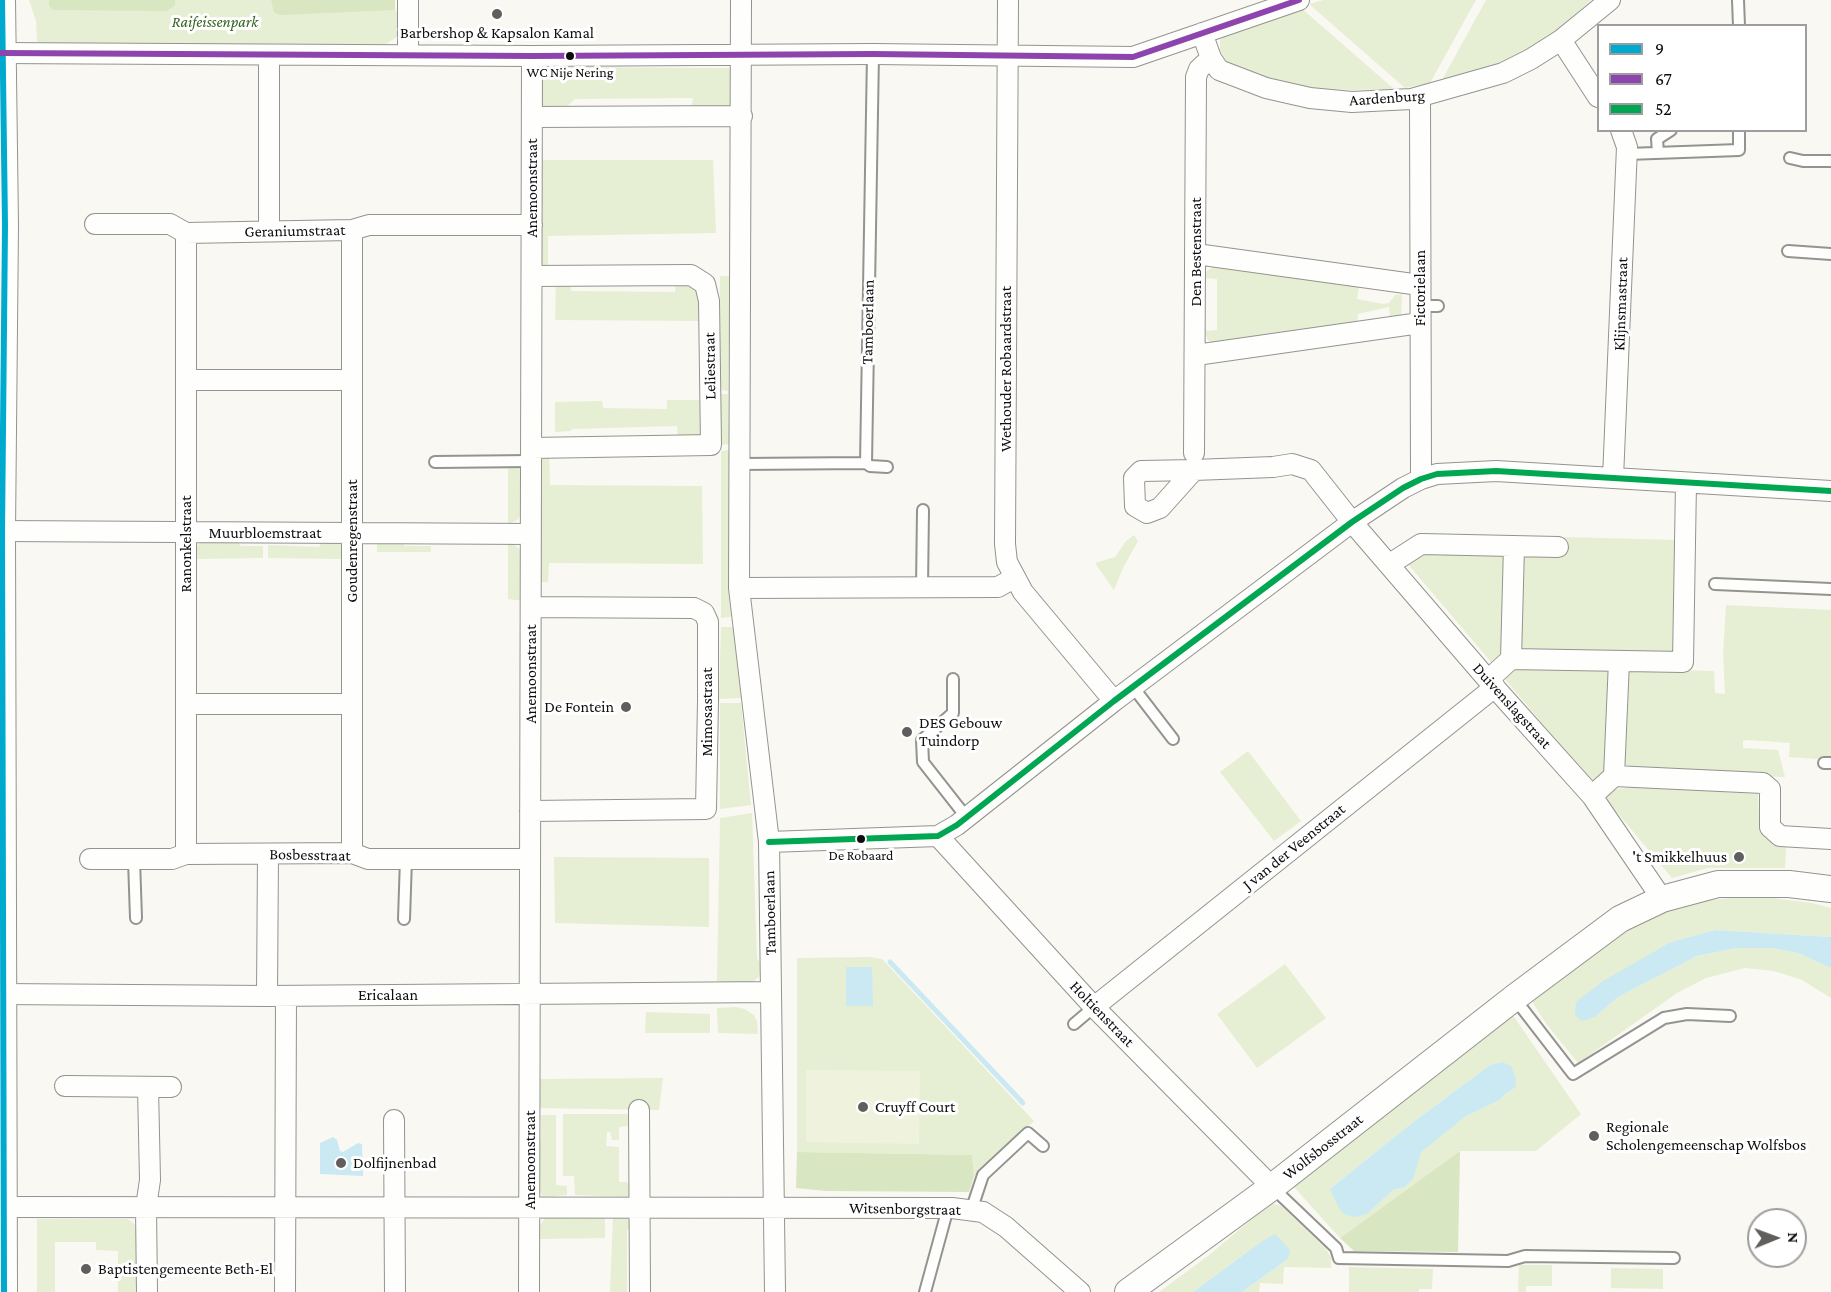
<!DOCTYPE html>
<style>
body{margin:0}
#map{position:relative;width:1831px;height:1292px;overflow:hidden;background:#faf8f2;font-family:"Crimson Pro",serif}
canvas{display:block}
.legend{position:absolute;left:1597px;top:24px;width:210px;height:108px;box-sizing:border-box;background:#fff;border:2px solid #9e9e9e;margin:0;padding:8px 10px;list-style:none;font-size:18px;color:#0d0d0d}
.legend li{display:flex;align-items:center;gap:12px;height:30px}
.legend b{width:30px;border:2px solid #9e9e9e}
.north{position:absolute;left:1747px;top:1208px;width:60px;height:60px;box-sizing:border-box;background:#fff;border:2px solid #9e9e9e;border-radius:50%;rotate:89deg;font-size:16px;font-weight:700;line-height:24px;text-align:center;color:#0d0d0d}
.north::after{content:'';display:block;margin:auto;width:21px;height:27px;background:#605f5d;clip-path:polygon(50% 0,100% 100%,50% 72%,0 100%)}
</style>
<div id="map">
<canvas width="1831" height="1292"></canvas>
<ul class="legend">
<li><b style="height:8px;background:#00a9ce"></b>9</li>
<li><b style="height:8px;background:#8e44ad"></b>67</li>
<li><b style="height:8px;background:#00a651"></b>52</li>
</ul>
<div class="north">N</div>
</div>
<script>
const ctx = document.querySelector('canvas').getContext('2d');
ctx.lineJoin = 'round';
function paint(path, color) { ctx.fillStyle = color; ctx.fill(path, 'evenodd'); }
const toPath = rows => new Path2D(rows.map(r => 'M' + r).join(''));
function trace(path, color, width, dash) { ctx.strokeStyle = color; ctx.lineWidth = width; ctx.lineCap = dash ? 'butt' : 'round'; ctx.setLineDash(dash || []); ctx.stroke(path); }
function write(font, color, halo, rows, align = 'center') {
  ctx.font = font + ' "Crimson Pro",serif'; ctx.lineWidth = 6; ctx.setLineDash([]); ctx.textBaseline = 'middle'; ctx.strokeStyle = halo; ctx.fillStyle = color; for (const [text, x, y, turn = 0] of rows) {
    ctx.save(); ctx.translate(x, y); ctx.rotate((+turn || 0) * Math.PI / 180); ctx.textAlign = isNaN(turn) ? turn : align; if (halo) ctx.strokeText(text, 0, 0); ctx.fillText(text, 0, 0); ctx.restore();
  }
}
paint(toPath([
 [29,0,395,0,395,10,401,17,400,29,397,37,386,44,41,44,37,41,36,21],
 [1323,0,1476,0,1430,83,1405,88,1309,4],
 [1486,0,1591,0,1546,40,1497,64,1442,80],
 [1300,7,1394,89,1353,90,1314,88,1265,78,1227,62,1220,50,1220,41,1225,31],
 [541,67,729,68,733,76,731,106,724,111,691,109,693,98,575,99,561,112,541,112],
 [541,160,713,160,716,233,548,236,548,266,544,267,540,261],
 [1219,263,1359,286,1357,299,1383,304,1389,303,1395,295,1402,294,1401,317,1390,318,1389,307,1358,314,1357,326,1213,344,1208,340,1204,331,1217,330,1217,279,1203,278,1207,271],
 [720,276,730,276,728,391,719,390],
 [556,280,570,280,571,291,675,292,676,280,698,286,703,321,555,320],
 [719,394,728,394,729,444,718,445],
 [667,400,703,400,703,427,700,436,678,439,677,426,572,429,571,431,555,432,555,402,602,401,603,408,667,409],
 [549,450,550,485,702,486,703,564,549,563,548,582,539,582,540,460],
 [729,450,729,598,732,614,730,617,721,618,721,451],
 [508,468,523,468,522,514,517,520,508,525],
 [1134,535,1138,541,1123,568,1114,590,1095,563,1115,557,1126,541],
 [1564,537,1677,540,1674,653,1522,650,1521,614,1524,555,1563,553],
 [205,539,237,540,241,546,263,546,263,558,195,559,194,548],
 [328,539,340,543,345,549,347,552,341,553,341,559,268,558,268,545,319,547,322,540],
 [377,540,404,543,404,546,431,546,431,552,377,552],
 [508,541,513,543,522,552,523,601,508,599],
 [1420,552,1504,555,1503,653,1491,662,1407,563],
 [1726,605,1831,610,1831,760,1789,757,1790,743,1748,740,1743,741,1743,748,1778,750,1785,777,1624,772,1627,669,1714,671,1715,693,1725,694,1723,654],
 [721,627,733,627,741,698,719,699],
 [1517,666,1611,668,1608,769,1591,782,1504,678],
 [720,703,741,703,751,805,720,809],
 [1248,751,1301,821,1274,841,1220,772],
 [1644,787,1758,794,1759,822,1763,830,1775,842,1786,847,1785,868,1708,868,1672,878,1604,797,1613,789],
 [752,813,757,958,761,964,761,969,759,977,746,987,717,981,720,818],
 [554,857,709,858,709,927,555,923],
 [1757,896,1812,903,1831,908,1831,937,1715,930,1671,942,1595,1017,1618,997,1697,956,1737,948,1771,948,1798,953,1831,968,1831,998,1802,980,1774,971,1745,968,1706,978,1677,993,1578,1063,1547,1025,1531,1000,1635,923,1668,911,1707,900],
 [870,957,882,959,1034,1121,974,1176,972,1155,797,1152,797,958],
 [1285,964,1326,1018,1257,1068,1217,1014],
 [736,1007,745,1009,754,1015,757,1021,758,1034,718,1033,717,1008],
 [646,1012,710,1014,710,1033,645,1033],
 [1512,1014,1581,1114,1536,1151,1460,1151,1340,1238,1293,1186],
 [1502,1062,1515,1088,1505,1094,1500,1100,1466,1116,1420,1152,1413,1179,1405,1187,1393,1190,1367,1214,1330,1189,1408,1126,1490,1065],
 [663,1078,659,1110,537,1108,538,1079],
 [563,1114,628,1114,628,1126,619,1127,619,1140,612,1140,610,1132,607,1132,606,1146,619,1147,619,1182,627,1182,632,1190,630,1197,575,1195,574,1176,563,1176],
 [541,1115,556,1115,556,1185,567,1186,567,1195,543,1197,539,1190,536,1141,541,1140],
 [1271,1203,1281,1206,1325,1248,1331,1257,1331,1268,1284,1267,1283,1284,1260,1283,1259,1292,1242,1292,1288,1259,1261,1242,1193,1292,1159,1292,1208,1256],
 [605,1215,605,1238,539,1239,537,1233,539,1227,544,1219,549,1216],
 [613,1216,625,1216,630,1220,632,1229,627,1230,627,1292,610,1292],
 [37,1219,127,1219,131,1221,134,1224,137,1231,137,1292,118,1292,118,1251,96,1250,96,1242,55,1242,55,1292,37,1292],
 [1519,1265,1552,1265,1552,1286,1526,1286,1526,1292,1518,1292],
 [1349,1267,1433,1269,1432,1289,1419,1289,1419,1292,1349,1292],
 [1611,1268,1663,1269,1663,1289,1611,1288]
]), '#e6efd3');
paint(toPath([
 [49,0,175,0,175,5,167,11,53,10,49,6],
 [271,0,395,0,395,10,280,15,274,12],
 [1460,1151,1458,1252,1354,1251,1340,1238],
 [797,1152,972,1155,974,1176,969,1192,826,1191,796,1188]
]), '#d8e6c1');
paint(toPath([
 [806,1070,920,1071,919,1144,806,1142]
]), '#eff3dd');
paint(toPath([
 [1715,930,1831,937,1831,968,1798,953,1771,948,1737,948,1697,956,1618,997,1595,1017,1582,1021,1575,1015,1576,1002,1603,981,1671,942],
 [846,967,872,967,873,1006,846,1006],
 [1502,1062,1511,1066,1516,1079,1515,1088,1505,1094,1500,1100,1466,1116,1421,1152,1413,1179,1405,1187,1393,1190,1367,1214,1355,1217,1346,1215,1340,1210,1330,1189,1408,1126,1490,1065],
 [333,1137,337,1140,340,1151,343,1152,358,1143,362,1144,363,1176,320,1174,320,1143],
 [1275,1234,1290,1250,1288,1259,1242,1292,1193,1292,1261,1242]
]), '#cae9f3');
trace(toPath([
 [890,962,1023,1103]
]), '#cae9f3', 5);
const service = toPath([
 [1738,0,1739,26],
 [1658,153,1657,139,1671,130],
 [1627,154,1739,150,1739,130],
 [1790,158,1803,161,1831,161],
 [1788,251,1831,254],
 [1420,306,1438,306],
 [435,462,531,461],
 [866,463,870,466,887,467],
 [740,464,866,463,873,54],
 [1715,584,1831,589],
 [922,587,923,510],
 [953,679,953,713,922,740,923,762,967,818],
 [1133,687,1173,739],
 [1824,763,1831,763],
 [134,860,136,918],
 [404,919,406,859],
 [1515,999,1573,1074,1664,1018,1687,1014,1730,1016],
 [1074,1024,1094,1007],
 [1272,1187,1336,1248,1339,1258,1508,1261,1525,1256,1674,1258],
 [971,1211,983,1175,1028,1133,1043,1146],
 [925,1292,948,1208]
]);
const minor = toPath([
 [408,0,408,55],
 [741,0,739,588,769,842,775,1292],
 [1008,0,1005,544,1007,562,1023,592,1114,701],
 [1202,33,1211,58,1219,70,1266,88,1310,98,1352,102,1411,99,1503,73,1531,59,1561,40,1610,0],
 [1561,40,1598,97],
 [0,53,532,56,873,54,1133,57,1299,0],
 [269,55,269,231],
 [1420,98,1421,479],
 [532,117,742,116],
 [95,224,170,224,186,233,352,230,369,225,532,225],
 [352,230,352,853],
 [186,233,186,854],
 [1196,254,1420,285],
 [1196,355,1420,323],
 [186,380,352,380],
 [531,448,711,445,709,301,705,284,691,275,532,276],
 [1194,453,1196,77,1199,69,1211,58],
 [1194,470,1141,471,1134,478,1135,506,1147,513,1160,508,1194,470,1273,467,1292,464,1311,470,1352,522,1488,680,1592,796,1662,899],
 [1613,478,1627,147,1621,130],
 [0,531,531,534],
 [1390,564,1421,544,1558,547],
 [739,588,998,587,1014,578],
 [1511,659,1514,546],
 [1488,680,1511,659,1683,662,1686,483],
 [186,704,352,704],
 [1614,776,1619,661],
 [1592,796,1614,776,1763,783,1770,789,1770,827,1780,836,1831,839],
 [530,811,706,809,708,701,708,622,704,613,694,608,531,607],
 [938,836,1094,1007,1272,1187],
 [769,842,938,836,957,825,1114,701,1352,522,1403,488,1421,479,1437,474,1496,471,1831,491],
 [90,859,172,859,186,854,352,853,368,859,530,859],
 [0,994,267,996,771,992],
 [267,996,268,854],
 [1094,1007,1495,687],
 [65,1086,171,1087],
 [639,1110,640,1292],
 [394,1120,395,1292],
 [3,1207,952,1208,983,1212,1006,1227,1080,1292],
 [147,1292,146,1207,150,1180,148,1087],
 [285,1292,286,996],
 [529,1292,532,56]
]);
const tertiary = toPath([
 [2,0,5,225,2,531,4,1292],
 [1128,1292,1272,1187,1514,998,1620,919,1662,899,1718,884,1789,884,1831,889]
]);
trace(service, '#949390', 14);
trace(minor, '#949390', 22);
trace(tertiary, '#949390', 28);
trace(service, '#fefefd', 10);
trace(minor, '#fefefd', 20);
trace(tertiary, '#fefefd', 26);
trace(toPath([
 [2,0,5,225,2,531,4,1292]
]), '#00a9ce', 6);
trace(toPath([
 [0,53,532,56,873,54,1133,57,1299,0]
]), '#8e44ad', 6);
trace(toPath([
 [769,842,938,836,957,825,1114,701,1352,522,1403,488,1421,479,1437,474,1496,471,1831,491]
]), '#00a651', 6);
for (const [x, y, r, color] of [
 [497,14,6,"#605f5d"],
 [570,56,5,"#0d0d0d"],
 [626,707,6,"#605f5d"],
 [907,732,6,"#605f5d"],
 [861,839,5,"#0d0d0d"],
 [1739,857,6,"#605f5d"],
 [863,1107,6,"#605f5d"],
 [1594,1136,6,"#605f5d"],
 [341,1163,6,"#605f5d"],
 [86,1269,6,"#605f5d"]
]) { const dot = new Path2D(); dot.arc(x, y, r, 0, 2 * Math.PI); ctx.fillStyle = color; ctx.fill(dot); trace(dot, '#fff', 2); }
write('14px', '#0d0d0d', '#fff', [
 ["WC Nije Nering",570,73],
 ["De Robaard",861,856]
]);
write('italic 16px', '#356320', '#fff', [
 ["Raifeissenpark",215,22]
]);
write('16px', '#0d0d0d', '#fff', [
 ["Barbershop & Kapsalon Kamal",497,33,"center"],
 ["De Fontein",614,707,"right"],
 ["DES Gebouw",919,723],
 ["Tuindorp",919,741],
 ["'t Smikkelhuus",1727,857,"right"],
 ["Cruyff Court",875,1107],
 ["Regionale",1606,1127],
 ["Scholengemeenschap Wolfsbos",1606,1145],
 ["Dolfijnenbad",353,1163],
 ["Baptistengemeente Beth-El",98,1269]
], 'left');
write('16px', '#0d0d0d', '#fff', [
 ["Aardenburg",1387,98,-4],
 ["Anemoonstraat",532,188,-90],
 ["Geraniumstraat",295,231,-1],
 ["Den Bestenstraat",1196,252,-90],
 ["Fictorielaan",1420,288,-90],
 ["Klijnsmastraat",1621,304,-88],
 ["Tamboerlaan",868,322,-89],
 ["Leliestraat",710,366,-91],
 ["Wethouder Robaardstraat",1006,369,-90],
 ["Muurbloemstraat",265,533],
 ["Goudenregenstraat",352,541,-90],
 ["Ranonkelstraat",186,544,-90],
 ["Anemoonstraat",531,674,-90],
 ["Duivenslagstraat",1512,706,48],
 ["Mimosastraat",707,712,-90],
 ["J van der Veenstraat",1294,847,-39],
 ["Bosbesstraat",310,855,1],
 ["Tamboerlaan",770,913,-91],
 ["Ericalaan",388,995],
 ["Holtienstraat",1102,1014,46],
 ["Wolfsbosstraat",1323,1147,-38],
 ["Anemoonstraat",530,1160,-90],
 ["Witsenborgstraat",905,1209,1]
]);
</script>
